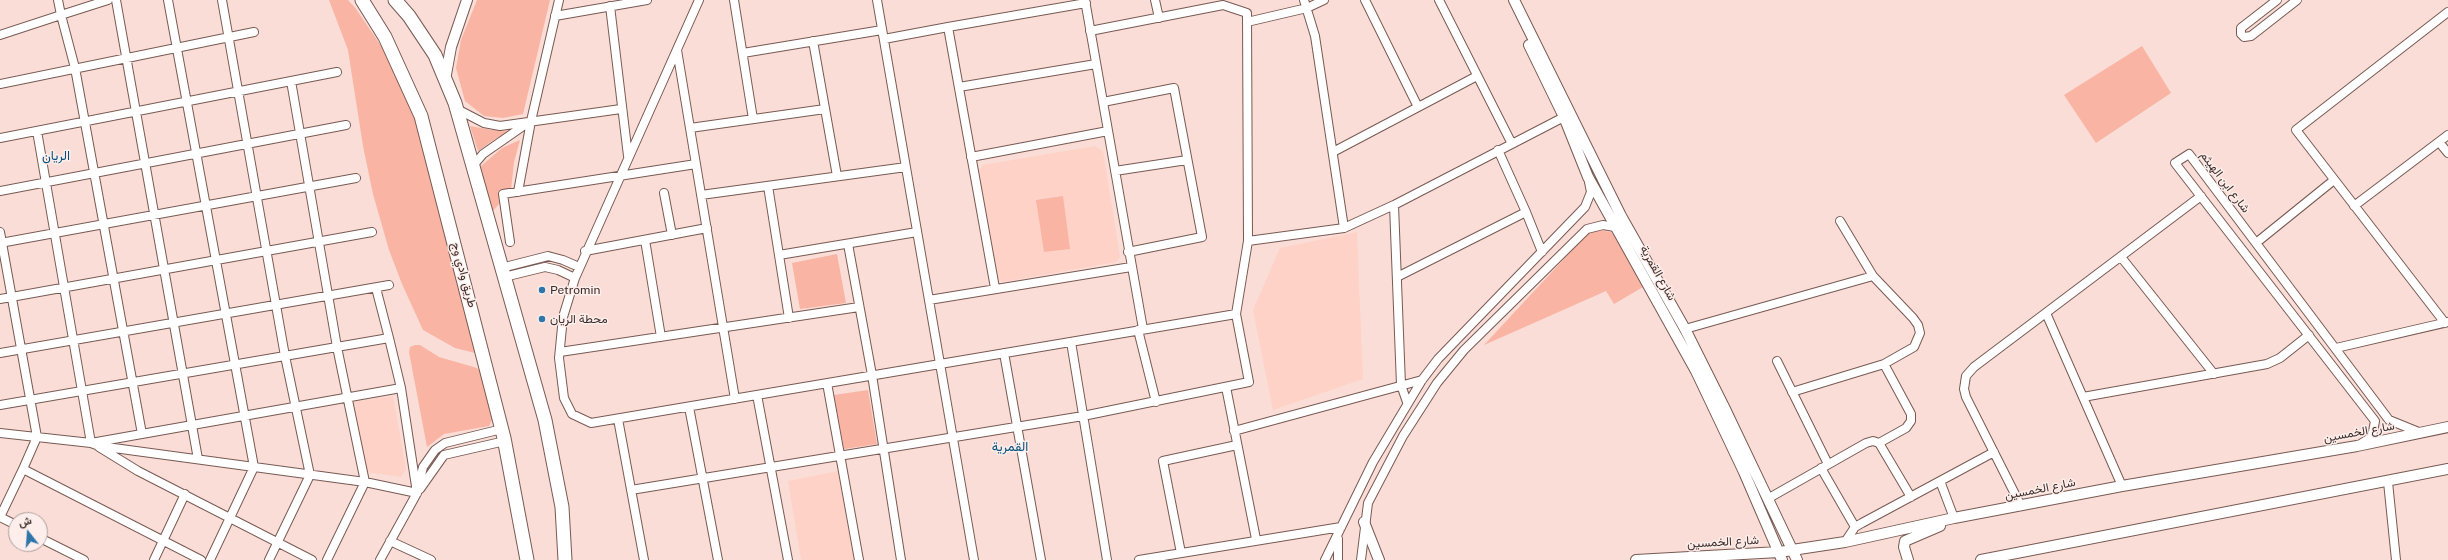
<!DOCTYPE html>
<meta charset="utf-8">
<style>
body{margin:0}
#map{position:relative;width:2448px;height:560px;overflow:hidden;background:#faddd6;font-family:"Public Sans",Vazirmatn,sans-serif}
canvas{display:block}
.north{position:absolute;left:8px;top:512px;width:40px;height:40px;box-sizing:border-box;background:#fdeeeb;border:1px solid #afa19e;border-radius:50%;rotate:343deg;font-size:11px;font-weight:700;line-height:16px;text-align:center;color:#3b2d2a}
.north::after{content:'';display:block;margin:auto;width:14px;height:18px;background:#2e76aa;clip-path:polygon(50% 0,100% 100%,50% 72%,0 100%)}
</style>
<div id="map">
<canvas width="2448" height="560"></canvas>
<div class="north">ش</div>
</div>
<script>
const ctx = document.querySelector('canvas').getContext('2d');
ctx.lineJoin = 'round';
function paint(path, color) { ctx.fillStyle = color; ctx.fill(path, 'evenodd'); }
const toPath = rows => new Path2D(rows.map(r => 'M' + r).join(''));
function trace(path, color, width, dash) { ctx.strokeStyle = color; ctx.lineWidth = width; ctx.lineCap = dash ? 'butt' : 'round'; ctx.setLineDash(dash || []); ctx.stroke(path); }
function write(font, color, halo, rows, align = 'center') {
  ctx.font = font + ' "Public Sans",Vazirmatn,sans-serif'; ctx.lineWidth = 3; ctx.setLineDash([]); ctx.textBaseline = 'middle'; ctx.strokeStyle = halo; ctx.fillStyle = color; for (const [text, x, y, turn = 0] of rows) {
    ctx.save(); ctx.translate(x, y); ctx.rotate((+turn || 0) * Math.PI / 180); ctx.textAlign = isNaN(turn) ? turn : align; if (halo) ctx.strokeText(text, 0, 0); ctx.fillText(text, 0, 0); ctx.restore();
  }
}
paint(toPath([
 [1095,146,1103,151,1120,257,1116,262,1003,282,998,278,979,170,983,165],
 [1357,232,1363,379,1273,410,1253,310,1280,248],
 [393,396,406,469,401,477,365,472,353,402],
 [838,471,854,560,801,560,788,481]
]), '#fed2c7');
paint(toPath([
 [329,0,348,0,356,9,388,56,413,109,475,353,455,348,423,330,402,284,389,250,373,194,363,146,348,50],
 [477,0,550,0,523,114,503,118,484,116,465,101,456,68,461,40],
 [2142,46,2171,93,2096,143,2064,95],
 [470,126,492,130,515,131,495,139,478,151],
 [520,140,514,162,511,190,492,212,480,167,502,148],
 [1063,196,1070,249,1044,252,1036,200],
 [1598,230,1611,232,1623,245,1643,287,1614,304,1606,291,1484,345,1589,232],
 [837,254,846,303,800,309,792,263],
 [415,345,420,345,439,357,477,368,482,373,494,416,489,426,444,434,427,447,409,352,410,347],
 [868,390,877,444,844,449,834,395]
]), '#f9b4a4');
const minor = toPath([
 [58,0,61,15,108,0],
 [116,0,198,459],
 [168,0,254,467,210,560],
 [222,0,285,356,310,475,269,560],
 [699,0,575,278,563,317,559,358,564,398,572,414,591,423,1236,314],
 [734,0,753,119],
 [877,0,974,560],
 [1085,0,1143,329],
 [1155,0,1159,18],
 [1304,0,1315,36,1344,228],
 [1365,0,1418,107],
 [1439,0,1512,144],
 [2277,0,2241,28,2241,34,2244,37,2251,36,2297,0],
 [610,6,628,156],
 [555,16,647,0],
 [1247,22,1307,8,1324,0],
 [0,35,61,15,75,68,142,434],
 [884,39,948,27],
 [813,41,837,176],
 [677,50,735,399],
 [743,53,882,30],
 [291,81,337,347,365,482,327,560],
 [0,84,254,32],
 [959,87,1096,64],
 [1103,102,1174,88,1202,237,1128,252],
 [457,109,484,123,500,126,621,109],
 [690,128,825,109],
 [37,131,91,443,401,388],
 [0,138,337,72],
 [2439,142,2448,153],
 [1498,150,1526,212,1542,252],
 [1333,152,1477,76],
 [971,157,1108,131],
 [472,167,483,154,529,122],
 [1115,171,1187,160],
 [768,186,789,318],
 [0,191,346,125],
 [518,192,531,121,559,0],
 [664,193,672,235],
 [701,195,906,167],
 [1394,205,1401,385,1407,402],
 [2354,206,2448,135],
 [1840,221,1873,276],
 [0,232,37,437,23,469],
 [645,240,661,337],
 [1248,241,1344,228,1394,205,1564,117],
 [510,242,503,194,696,164],
 [0,243,356,178],
 [2256,243,2334,180],
 [848,244,872,375,901,560],
 [585,251,707,228],
 [779,255,917,232],
 [2121,257,2214,374],
 [501,268,548,256,563,260,579,267],
 [504,277,545,267,558,270,575,278],
 [1397,277,1526,212],
 [995,288,948,27,1086,3],
 [0,299,372,232],
 [929,300,1131,267],
 [2046,313,2122,486],
 [2445,323,2296,130,2448,12],
 [1685,329,1873,276,1913,318,1918,325,1920,333,1914,347,1884,364,1792,392],
 [1138,330,1156,402],
 [389,338,401,388,417,493],
 [1071,342,1107,560],
 [2336,348,2448,322],
 [560,352,859,307],
 [0,353,389,285],
 [1004,353,1041,560],
 [1777,361,1828,464],
 [827,383,859,560],
 [1226,387,1256,539],
 [757,395,788,560],
 [2083,397,2267,364,2280,358,2309,335],
 [0,405,389,338,376,288],
 [689,407,718,560],
 [618,419,644,560],
 [1234,431,1422,380],
 [0,433,91,443,99,446,365,482,417,493,380,560],
 [1879,443,1906,428,1911,421,1911,414,1884,364],
 [2362,443,2372,437,2375,421,2175,163,2189,154,2389,420,2421,433],
 [99,447,138,471,312,560],
 [1821,468,1855,527],
 [1940,481,1954,518],
 [2388,482,2396,560],
 [418,488,423,467,435,450,445,443,502,429],
 [420,489,444,455,505,441],
 [631,490,1083,416,1249,382,1236,314,1248,241,1247,13,1223,5,1090,31],
 [1769,498,1866,443,1873,441,1879,443,1911,497],
 [2021,506,1966,397,1964,389,1966,376,1974,367,2201,196],
 [0,517,23,469,201,560],
 [0,517,16,525],
 [40,538,84,560],
 [1338,539,1338,560],
 [390,541,431,560],
 [1845,542,1855,527,1862,523,1994,452],
 [1181,553,1163,461,1237,445],
 [154,560,185,494],
 [1139,560,1341,527],
 [1325,560,1373,462,1422,380,1438,359,1585,207,1591,192,1589,182],
 [1361,560,1368,503,1403,436,1437,383,1464,350,1587,229,1603,225,1615,227,1618,230]
]);
const tertiary = toPath([
 [1514,0,1621,216,1685,329,1725,409,1797,560],
 [1529,45,1564,117,1588,177,1696,371,1744,472,1782,560],
 [445,80,451,47,467,0],
 [1364,522,1379,560],
 [1636,560,1779,552,1845,542,1954,518,2122,486,2357,446,2448,427],
 [1908,560,1904,547,1905,541,1940,526],
 [1981,560,2448,469]
]);
const primary = toPath([
 [362,0,385,37,421,116,504,438,527,560],
 [395,0,409,16,435,55,455,103,545,420,562,507,565,560]
]);
trace(minor, '#785a53', 10);
trace(tertiary, '#785a53', 12);
trace(primary, '#785a53', 15);
trace(minor, '#fff', 8);
trace(tertiary, '#fff', 10);
trace(primary, '#fff', 13);
for (const [x, y, r, color] of [
 [542,290,4,"#2e76aa"],
 [542,319,4,"#2e76aa"]
]) { const dot = new Path2D(); dot.arc(x, y, r, 0, 2 * Math.PI); ctx.fillStyle = color; ctx.fill(dot); trace(dot, '#fdeeeb', 1.5); }
write('12px', '#3b2d2a', '#fdeeeb', [
 ["شارع ابن الهيثم",2225,182,53],
 ["شارع القمرية",1658,273,61],
 ["طريق وادي وج",464,275,75],
 ["شارع الخمسين",2359,432,-10],
 ["شارع الخمسين",2040,489,-11],
 ["شارع الخمسين",1723,542,-3]
]);
write('12px', '#3b2d2a', '#fdeeeb', [
 ["Petromin",550,290],
 ["محطة الريان",550,319]
], 'left');
write('13px', '#04507d', '#fdeeeb', [
 ["الريان",56,156],
 ["القمرية",1010,447]
]);
</script>
